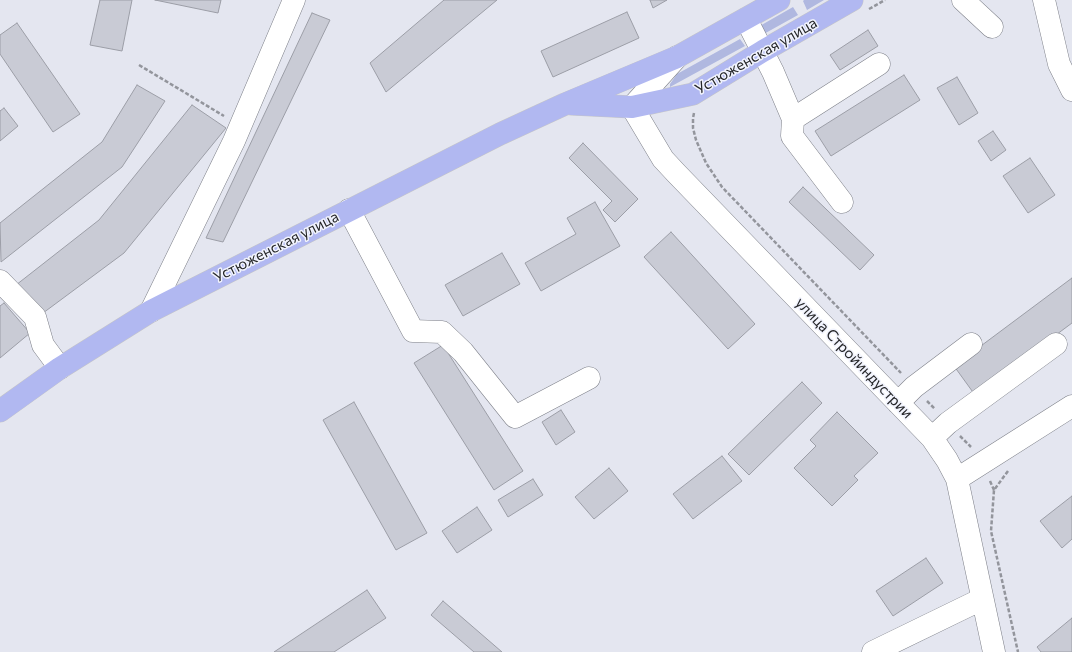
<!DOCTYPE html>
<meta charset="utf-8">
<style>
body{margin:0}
canvas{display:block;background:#e4e6f0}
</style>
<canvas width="1072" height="652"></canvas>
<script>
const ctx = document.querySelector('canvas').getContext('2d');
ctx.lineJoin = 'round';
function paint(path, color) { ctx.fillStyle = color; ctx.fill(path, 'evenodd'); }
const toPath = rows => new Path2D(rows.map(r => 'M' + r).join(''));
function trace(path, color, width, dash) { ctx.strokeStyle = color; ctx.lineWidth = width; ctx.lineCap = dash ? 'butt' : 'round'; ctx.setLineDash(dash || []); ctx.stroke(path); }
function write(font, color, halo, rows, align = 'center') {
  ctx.font = font + ' Commissioner,sans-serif'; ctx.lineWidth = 3; ctx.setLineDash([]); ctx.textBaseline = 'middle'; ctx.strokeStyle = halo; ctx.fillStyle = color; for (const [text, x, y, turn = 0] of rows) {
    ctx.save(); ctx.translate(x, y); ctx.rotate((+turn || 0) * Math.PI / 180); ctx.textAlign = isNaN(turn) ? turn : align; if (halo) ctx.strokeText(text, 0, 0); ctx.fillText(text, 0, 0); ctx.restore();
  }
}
paint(toPath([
 [804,0,824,0,807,10,803,1],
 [793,7,798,15,762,35,758,27],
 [740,39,745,46,670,87,670,84,677,74]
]), '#b0b8e0');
const building = toPath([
 [100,0,132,0,122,51,90,45,100,0],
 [155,0,221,0,218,13,155,0],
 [444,0,497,0,386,92,370,63,444,0],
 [650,0,667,0,653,8,650,0],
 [627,12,639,38,553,77,541,51,627,12],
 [312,13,330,20,223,242,206,238,312,13],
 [17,23,80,114,53,132,0,54,0,35,17,23],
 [868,30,878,46,840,70,830,55,868,30],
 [904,75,920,100,831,156,815,131,904,75],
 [957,77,978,113,959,125,937,88,957,77],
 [137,85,165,101,122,167,1,262,0,223,102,142,137,85],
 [192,105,226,128,124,253,39,316,16,285,99,220,192,105],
 [4,108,18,126,0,141,0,111,4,108],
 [993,131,1006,150,991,161,978,141,993,131],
 [583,143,638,199,615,222,603,210,612,201,569,158,583,143],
 [1030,158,1055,195,1028,213,1003,176,1030,158],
 [803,187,874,255,860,270,789,202,803,187],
 [595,202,620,246,541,291,525,263,576,234,567,218,595,202],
 [671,232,755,324,728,349,644,257,671,232],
 [502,253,520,284,463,316,445,285,502,253],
 [1072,278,1072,323,975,395,954,366,1072,278],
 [4,303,30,333,0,358,0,306,4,303],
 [443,345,523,471,494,490,414,363,443,345],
 [802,382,822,403,749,475,728,454,802,382],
 [354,402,427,533,396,550,323,420,354,402],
 [561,410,575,432,556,445,542,422,561,410],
 [837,412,878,453,854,476,858,480,832,506,794,468,816,446,810,440,837,412],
 [722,456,742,481,693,519,673,494,722,456],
 [609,468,628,491,594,519,575,497,609,468],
 [533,479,543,495,508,517,498,500,533,479],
 [1072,496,1072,539,1062,548,1040,521,1072,496],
 [477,507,492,530,457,553,442,531,477,507],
 [926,558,943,583,893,616,876,591,926,558],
 [367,590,386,618,334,652,274,652,367,590],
 [443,601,502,652,474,652,431,615,443,601],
 [1072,618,1072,652,1041,652,1037,647,1072,618]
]);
paint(building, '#c9cbd5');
trace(building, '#9c9ea7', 1);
const minor = toPath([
 [963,0,992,27],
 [1044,0,1059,64,1072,90],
 [746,19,773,72,793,119,879,64],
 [677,57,632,107,663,159,676,173,932,438,947,460,957,479,994,652],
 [793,119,792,136,842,202],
 [349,210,413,331,442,332,463,352,515,417,589,378],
 [0,281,35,317,43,345,60,368],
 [151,311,234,141,294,0],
 [898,403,914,387,971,344],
 [932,438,948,423,1056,344],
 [957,479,1072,406],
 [873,652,982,599]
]);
const major = toPath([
 [572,104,632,107,693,94,763,51,852,0],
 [0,411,60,368,151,311,500,134,565,104,677,57,779,0]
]);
trace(minor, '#7e8089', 23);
trace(major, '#c6c6c7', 23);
trace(toPath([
 [869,9,885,0],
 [139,65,224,116],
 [694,113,693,118,693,128,696,140,706,163,722,187,901,373],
 [927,401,935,409],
 [960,436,971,447],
 [1008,471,994,490,991,531,1018,652],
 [990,481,994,490]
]), '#93959c', 2.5, [4, 2]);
trace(minor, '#fff', 22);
trace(major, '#b1b8f1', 22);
write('15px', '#242528', '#f1f3fd', [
 ["Устюженская улица",756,56,-30],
 ["Устюженская улица",276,247,-27],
 ["улица Стройиндустрии",854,358,46]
]);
</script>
